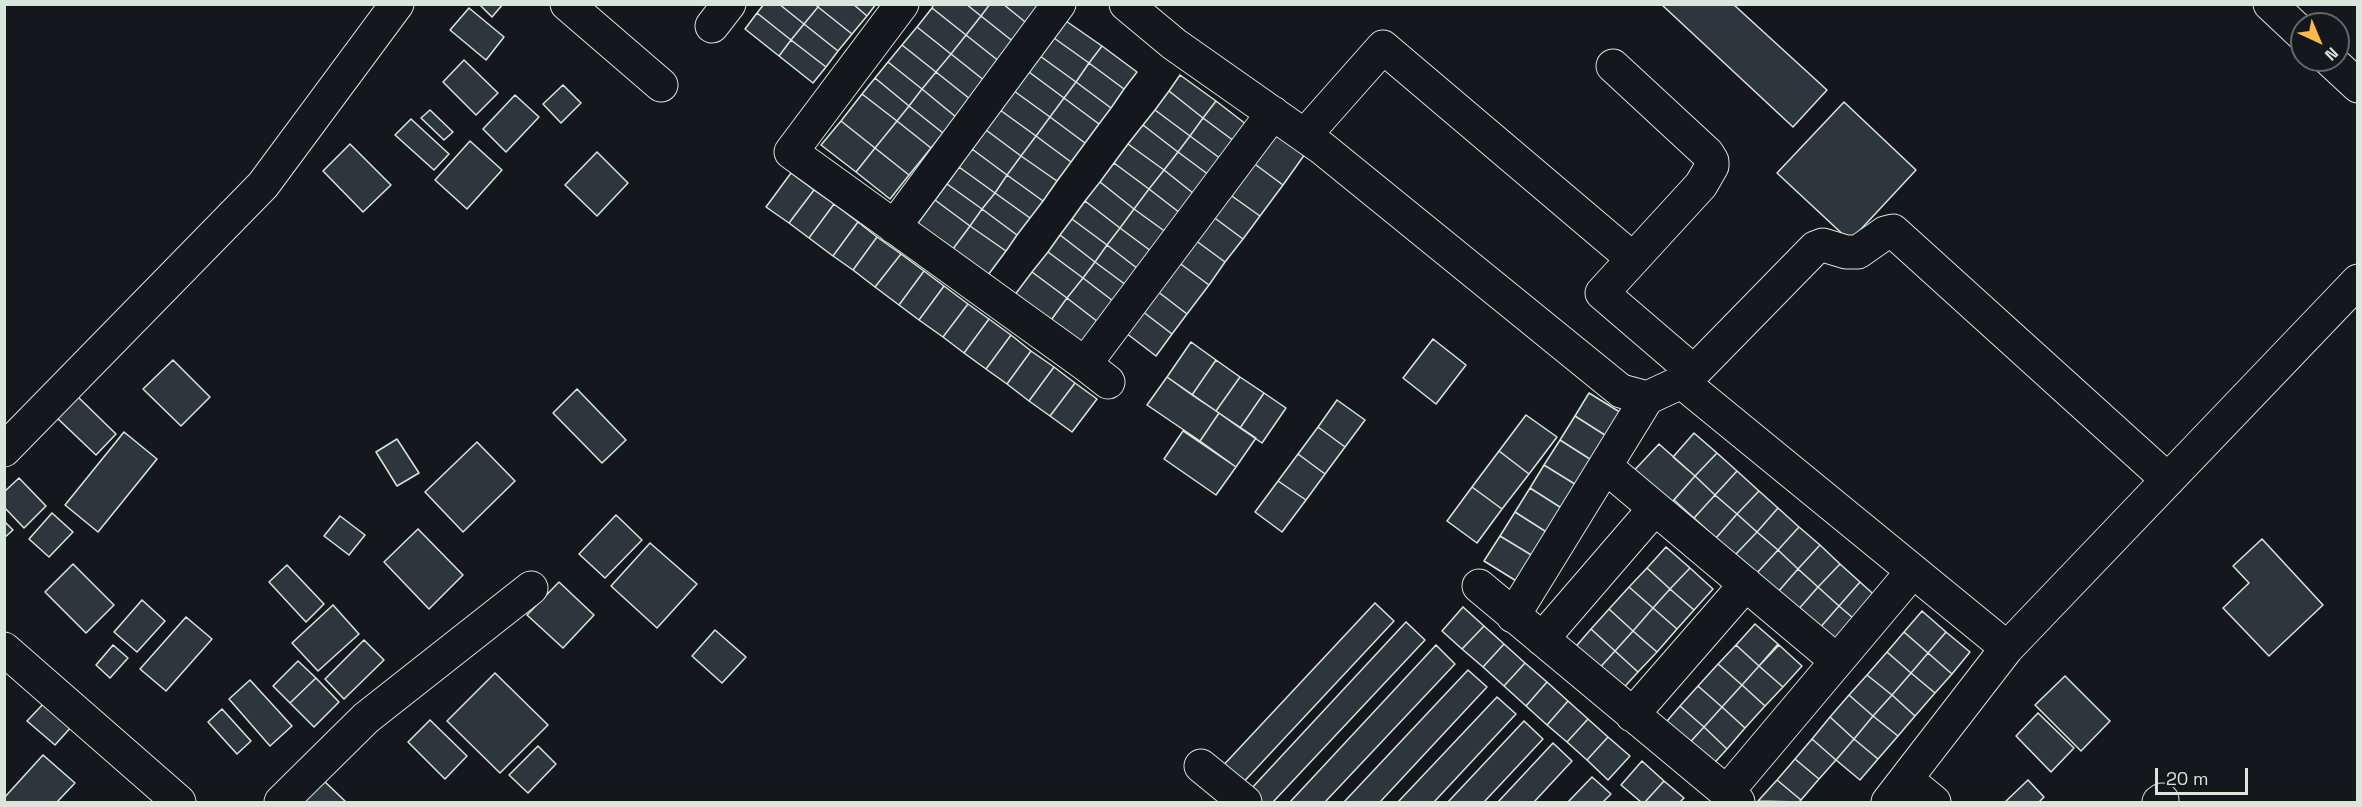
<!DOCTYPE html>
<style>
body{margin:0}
#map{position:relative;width:2362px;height:807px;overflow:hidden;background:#14181c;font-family:"Space Grotesk",sans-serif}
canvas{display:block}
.frame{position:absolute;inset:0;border:6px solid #d8e6dc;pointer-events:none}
.north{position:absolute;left:2290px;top:12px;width:60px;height:60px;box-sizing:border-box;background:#14181c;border:2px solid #626a69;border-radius:50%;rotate:136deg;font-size:16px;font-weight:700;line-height:24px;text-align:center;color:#d8e6dc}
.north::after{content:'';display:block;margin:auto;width:21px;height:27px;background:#ffb74d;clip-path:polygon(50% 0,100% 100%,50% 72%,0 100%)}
.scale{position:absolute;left:2155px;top:768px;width:93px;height:27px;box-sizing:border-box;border:3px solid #d8e6dc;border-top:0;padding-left:8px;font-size:18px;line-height:21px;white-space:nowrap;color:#d8e6dc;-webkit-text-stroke:4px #14181c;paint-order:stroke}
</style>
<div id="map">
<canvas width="2362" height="807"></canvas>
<div class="frame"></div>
<div class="north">N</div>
<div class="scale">20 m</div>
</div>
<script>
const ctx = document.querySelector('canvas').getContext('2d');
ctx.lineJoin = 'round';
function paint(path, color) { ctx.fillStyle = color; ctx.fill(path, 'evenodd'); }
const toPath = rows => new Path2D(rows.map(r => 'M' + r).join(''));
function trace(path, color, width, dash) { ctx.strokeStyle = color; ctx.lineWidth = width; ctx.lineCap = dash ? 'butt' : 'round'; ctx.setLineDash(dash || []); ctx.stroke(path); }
const building = toPath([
 [479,4,503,4,492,17,479,4],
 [764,4,779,4,804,24,791,40,757,13,764,4],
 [779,4,815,4,818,7,804,24,779,4],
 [819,4,853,4,867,16,852,34,818,7,819,4],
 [853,4,876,4,867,16,853,4],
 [934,4,966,4,981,16,966,35,932,8,934,4],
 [966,4,990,4,981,16,966,4],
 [990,4,1003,4,1029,25,1015,43,981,16,990,4],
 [1003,4,1036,4,1042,10,1029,25,1003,4],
 [1661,4,1733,4,1827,90,1793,127,1661,4],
 [818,7,852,34,838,51,804,24,818,7],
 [469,8,504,37,486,60,450,30,469,8],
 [932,8,966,35,951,54,917,27,932,8],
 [757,13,791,40,779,56,745,29,757,13],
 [981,16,1015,43,1000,62,966,35,981,16],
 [1066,21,1102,46,1089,63,1054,38,1066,21],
 [804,24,838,51,826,67,791,40,804,24],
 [917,27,951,54,936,72,902,45,917,27],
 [966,35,1000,62,985,81,951,54,966,35],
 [1054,38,1089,63,1076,82,1040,56,1054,38],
 [791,40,826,67,813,83,779,56,791,40],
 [902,45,936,72,922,89,888,62,902,45],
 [1102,46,1137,72,1124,89,1089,63,1102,46],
 [951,54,985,81,970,99,936,72,951,54],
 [1040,56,1076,82,1064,98,1029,72,1040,56],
 [464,60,498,93,476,115,443,82,464,60],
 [888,62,922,89,909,106,875,78,888,62],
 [1089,63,1124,89,1111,108,1076,82,1089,63],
 [936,72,970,99,956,117,922,89,936,72],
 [1029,72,1064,98,1050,117,1014,91,1029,72],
 [1180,75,1216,101,1203,118,1169,91,1180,75],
 [875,78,909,106,897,121,862,94,875,78],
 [1076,82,1111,108,1099,124,1064,98,1076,82],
 [563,85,581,103,561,123,543,104,563,85],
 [922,89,956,117,943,133,909,106,922,89],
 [1014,91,1050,117,1036,136,1000,110,1014,91],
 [1169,91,1203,118,1190,136,1155,110,1169,91],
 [862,94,897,121,875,148,841,121,862,94],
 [515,95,539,117,506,152,483,129,515,95],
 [1064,98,1099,124,1085,143,1050,117,1064,98],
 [1216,101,1251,128,1238,144,1203,118,1216,101],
 [1844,102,1916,170,1850,241,1777,173,1844,102],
 [909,106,943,133,931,148,897,121,909,106],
 [430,110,453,132,444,140,421,118,430,110],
 [1000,110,1036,136,1021,156,986,130,1000,110],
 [1155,110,1190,136,1178,152,1143,125,1155,110],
 [1050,117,1085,143,1071,162,1036,136,1050,117],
 [1203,118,1238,144,1225,162,1190,136,1203,118],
 [411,119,449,154,434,170,395,135,411,119],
 [841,121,875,148,856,172,821,145,841,121],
 [897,121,931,148,909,175,875,148,897,121],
 [1143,125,1178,152,1164,170,1128,144,1143,125],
 [986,130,1021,156,1007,175,972,149,986,130],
 [1274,132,1305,154,1283,185,1252,162,1274,132],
 [1036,136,1071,162,1057,181,1021,156,1036,136],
 [1190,136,1225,162,1213,178,1178,152,1190,136],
 [470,141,502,170,467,209,435,180,470,141],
 [350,144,391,185,363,212,323,171,350,144],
 [1128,144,1164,170,1149,189,1114,163,1128,144],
 [875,148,909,175,890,199,856,172,875,148],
 [972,149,1007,175,995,193,959,167,972,149],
 [597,152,628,183,597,216,565,185,597,152],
 [1178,152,1213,178,1198,197,1164,170,1178,152],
 [1021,156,1057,181,1043,201,1007,175,1021,156],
 [1252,162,1283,185,1260,216,1229,194,1252,162],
 [1114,163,1149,189,1134,209,1100,182,1114,163],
 [959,167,995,193,982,209,947,184,959,167],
 [1164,170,1198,197,1184,216,1149,189,1164,170],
 [791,173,814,190,789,223,766,207,791,173],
 [1007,175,1043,201,1030,218,995,193,1007,175],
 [1100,182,1134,209,1120,228,1085,201,1100,182],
 [947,184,982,209,970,226,935,200,947,184],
 [1149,189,1184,216,1170,235,1134,209,1149,189],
 [814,190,834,204,809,238,789,223,814,190],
 [995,193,1030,218,1017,235,982,209,995,193],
 [1229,194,1260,216,1243,239,1212,216,1229,194],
 [935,200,970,226,950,253,915,227,935,200],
 [1085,201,1120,228,1107,245,1072,219,1085,201],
 [834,204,858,222,833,256,809,238,834,204],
 [982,209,1017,235,1006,251,970,226,982,209],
 [1134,209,1170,235,1155,254,1120,228,1134,209],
 [1212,216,1243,239,1225,262,1195,240,1212,216],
 [1072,219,1107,245,1095,262,1060,235,1072,219],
 [858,222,877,237,853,270,833,256,858,222],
 [970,226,1006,251,985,279,950,253,970,226],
 [1120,228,1155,254,1142,272,1107,245,1120,228],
 [1060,235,1095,262,1083,278,1048,252,1060,235],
 [877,237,901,254,875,287,853,270,877,237],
 [1195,240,1225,262,1209,285,1178,262,1195,240],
 [1107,245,1142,272,1130,288,1095,262,1107,245],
 [1048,252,1083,278,1067,298,1032,272,1048,252],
 [901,254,924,271,899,305,875,287,901,254],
 [1095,262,1130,288,1117,304,1083,278,1095,262],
 [1178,262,1209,285,1187,314,1157,291,1178,262],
 [924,271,944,286,919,320,899,305,924,271],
 [1032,272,1067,298,1049,323,1014,296,1032,272],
 [1083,278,1117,304,1102,325,1067,298,1083,278],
 [944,286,968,304,943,337,919,320,944,286],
 [1157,291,1187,314,1172,334,1142,311,1157,291],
 [1067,298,1102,325,1084,349,1049,323,1067,298],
 [968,304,989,319,964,353,943,337,968,304],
 [1142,311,1172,334,1156,356,1126,333,1142,311],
 [989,319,1011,335,986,369,964,353,989,319],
 [1011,335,1031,351,1007,384,986,369,1011,335],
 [1433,339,1466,365,1436,404,1403,378,1433,339],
 [1191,342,1216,360,1192,395,1167,377,1191,342],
 [1031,351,1054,367,1029,401,1007,384,1031,351],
 [173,360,210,397,181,426,143,389,173,360],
 [1216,360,1240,377,1216,411,1192,395,1216,360],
 [1054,367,1075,383,1050,416,1029,401,1054,367],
 [1167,377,1219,413,1200,441,1147,405,1167,377],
 [1240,377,1264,393,1240,428,1216,411,1240,377],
 [1075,383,1097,399,1072,432,1050,416,1075,383],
 [577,389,626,440,602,463,553,413,577,389],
 [1264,393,1286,408,1262,443,1240,428,1264,393],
 [1589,393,1623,414,1608,437,1575,416,1589,393],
 [77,396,116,434,96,455,56,417,77,396],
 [1337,400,1365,420,1345,447,1318,427,1337,400],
 [1219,413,1256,438,1236,467,1200,441,1219,413],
 [1526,415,1557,437,1529,474,1499,451,1526,415],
 [1575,416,1608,437,1593,461,1560,440,1575,416],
 [1318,427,1345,447,1325,474,1298,454,1318,427],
 [1183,431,1236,467,1216,495,1164,459,1183,431],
 [124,432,157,459,98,532,65,505,124,432],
 [1694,433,1717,453,1695,476,1673,457,1694,433],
 [397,439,419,473,397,486,376,452,397,439],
 [1560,440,1593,461,1578,486,1544,465,1560,440],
 [477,442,515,481,463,532,425,492,477,442],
 [1659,444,1695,476,1665,510,1628,477,1659,444],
 [1499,451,1529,474,1502,509,1472,487,1499,451],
 [1717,453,1737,471,1715,495,1695,476,1717,453],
 [1298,454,1325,474,1306,500,1278,481,1298,454],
 [1544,465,1578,486,1563,509,1530,488,1544,465],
 [1737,471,1759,491,1737,514,1715,495,1737,471],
 [1695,476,1715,495,1694,518,1674,500,1695,476],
 [19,478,46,506,24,528,4,507,4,492,19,478],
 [1278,481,1306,500,1282,532,1255,512,1278,481],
 [1472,487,1502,509,1477,543,1447,521,1472,487],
 [1530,488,1563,509,1548,533,1515,512,1530,488],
 [1759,491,1778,508,1757,532,1737,514,1759,491],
 [1715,495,1737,514,1716,538,1694,518,1715,495],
 [1778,508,1799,527,1778,550,1757,532,1778,508],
 [1515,512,1548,533,1533,556,1500,536,1515,512],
 [52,513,73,532,49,557,29,539,52,513],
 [1737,514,1757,532,1735,555,1716,538,1737,514],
 [616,515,642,540,605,578,579,554,616,515],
 [340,516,365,535,349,555,324,536,340,516],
 [4,521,13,530,4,538,4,521],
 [1799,527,1820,545,1798,569,1778,550,1799,527],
 [418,529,463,575,429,609,384,562,418,529],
 [1757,532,1778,550,1756,574,1735,555,1757,532],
 [1500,536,1533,556,1518,582,1484,561,1500,536],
 [2262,539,2323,605,2269,656,2223,608,2249,583,2233,566,2262,539],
 [650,543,697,584,657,628,611,586,650,543],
 [1820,545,1840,564,1818,587,1798,569,1820,545],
 [1666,547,1690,568,1670,589,1647,568,1666,547],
 [1778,550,1798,569,1777,593,1756,574,1778,550],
 [73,564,114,605,86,633,45,592,73,564],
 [1840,564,1860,582,1839,606,1818,587,1840,564],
 [287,565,324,604,306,622,269,582,287,565],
 [1647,568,1670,589,1653,608,1629,587,1647,568],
 [1690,568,1713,589,1694,610,1670,589,1690,568],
 [1798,569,1818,587,1797,611,1777,593,1798,569],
 [559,582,594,615,563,648,527,615,559,582],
 [1860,582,1881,601,1860,624,1839,606,1860,582],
 [1629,587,1653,608,1633,631,1609,609,1629,587],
 [1818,587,1839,606,1818,630,1797,611,1818,587],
 [1670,589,1694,610,1677,629,1653,608,1670,589],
 [142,600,165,621,137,652,114,632,142,600],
 [1375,603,1394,621,1237,789,1218,771,1375,603],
 [333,605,359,634,318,671,292,643,333,605],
 [1839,606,1860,624,1839,648,1818,630,1839,606],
 [1463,607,1484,626,1462,649,1442,631,1463,607],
 [1653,608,1677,629,1657,652,1633,631,1653,608],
 [1609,609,1633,631,1615,651,1591,629,1609,609],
 [1922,611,1946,632,1928,653,1904,632,1922,611],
 [186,617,212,639,166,691,140,669,186,617],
 [1406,622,1425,640,1273,802,1262,802,1250,790,1406,622],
 [1755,624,1778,644,1759,666,1736,645,1755,624],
 [1484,626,1504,644,1483,667,1462,649,1484,626],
 [1591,629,1615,651,1595,673,1571,652,1591,629],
 [715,630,746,657,722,683,692,656,715,630],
 [1633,631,1657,652,1638,672,1615,651,1633,631],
 [1904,632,1928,653,1911,673,1887,652,1904,632],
 [1946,632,1970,652,1952,674,1928,653,1946,632],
 [364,640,384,660,344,699,325,679,364,640],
 [1504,644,1525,663,1504,686,1483,667,1504,644],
 [113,645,128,658,110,678,96,665,113,645],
 [1436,645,1455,664,1325,802,1290,802,1436,645],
 [1736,645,1759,666,1742,685,1718,664,1736,645],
 [1779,645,1802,666,1783,687,1759,666,1779,645],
 [1615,651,1638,672,1618,694,1595,673,1615,651],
 [1887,652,1911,673,1892,695,1867,675,1887,652],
 [1928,653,1952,674,1935,693,1911,673,1928,653],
 [298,661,316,678,290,703,273,686,298,661],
 [1525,663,1547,682,1526,706,1504,686,1525,663],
 [1718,664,1742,685,1722,707,1698,686,1718,664],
 [1759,666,1783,687,1765,706,1742,685,1759,666],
 [1468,670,1487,687,1380,802,1344,802,1468,670],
 [495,673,548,725,500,773,447,721,495,673],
 [1911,673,1935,693,1915,716,1892,695,1911,673],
 [1867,675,1892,695,1873,716,1849,695,1867,675],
 [2065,676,2110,721,2081,751,2035,705,2065,676],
 [316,678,339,702,314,727,290,703,316,678],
 [250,680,292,726,270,746,229,699,250,680],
 [1547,682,1568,701,1547,725,1526,706,1547,682],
 [1742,685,1765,706,1745,728,1722,707,1742,685],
 [1698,686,1722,707,1704,727,1680,706,1698,686],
 [1849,695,1873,716,1854,739,1830,717,1849,695],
 [1892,695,1915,716,1898,736,1873,716,1892,695],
 [1497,697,1516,714,1434,802,1398,802,1497,697],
 [46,701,73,725,55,745,27,721,46,701],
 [1568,701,1588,719,1567,742,1547,725,1568,701],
 [1680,706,1704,727,1684,749,1660,729,1680,706],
 [1722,707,1745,728,1727,749,1704,727,1722,707],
 [222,709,251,741,237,754,208,722,222,709],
 [2038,713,2074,748,2051,772,2016,736,2038,713],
 [1873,716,1898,736,1878,759,1854,739,1873,716],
 [1830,717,1854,739,1836,760,1812,739,1830,717],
 [1588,719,1608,737,1587,760,1567,742,1588,719],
 [430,720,467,756,445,779,408,742,430,720],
 [1524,721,1543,739,1484,802,1448,802,1524,721],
 [1704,727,1727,749,1707,771,1684,749,1704,727],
 [1608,737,1630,756,1608,780,1587,760,1608,737],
 [1812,739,1836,760,1819,779,1795,759,1812,739],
 [1854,739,1878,759,1860,780,1836,760,1854,739],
 [1553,743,1572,761,1534,802,1498,802,1553,743],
 [538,746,556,764,528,793,509,775,538,746],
 [43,755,75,783,57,802,4,802,4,798,43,755],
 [1795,759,1819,779,1801,800,1777,780,1795,759],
 [1642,761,1664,781,1645,802,1641,802,1621,785,1642,761],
 [1592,777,1611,794,1603,802,1568,802,1592,777],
 [323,780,346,802,300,802,323,780],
 [1777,780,1801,800,1799,802,1758,801,1777,780],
 [2028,780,2044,797,2039,802,2005,802,2028,780],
 [1664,781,1684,798,1680,802,1645,802,1664,781]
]);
paint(building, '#2c363c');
trace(building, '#d8e6dc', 1.5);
const minor = toPath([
 [567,4,661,85],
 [902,4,791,152,1085,364,1273,113],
 [1126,4,1174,44,1322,148,1621,391,1647,398,1675,385,1683,383,1688,387,2007,648],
 [2270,4,2302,34],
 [712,26,729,4],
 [2330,60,2358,86],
 [1613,66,1707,153,1712,161,1712,166,1701,185,1602,293,1694,372],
 [1305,135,1383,47,1633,259],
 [894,227,1059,4],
 [1085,364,1108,382],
 [1683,383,1815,248,1823,245,1846,252,1858,252,1885,233,1893,231,2168,480],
 [4,450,263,185,397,4],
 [1606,467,1837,661],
 [1479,586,1738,802],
 [1513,616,1647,398],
 [1542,639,1655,508],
 [4,649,179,802],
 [1632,715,1746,584],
 [1201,766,1245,802],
 [1906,779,1934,802],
 [1726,793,1913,571],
 [281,802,366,718,531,588],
 [1888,802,2007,648,2358,281],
 [2159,802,2162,800]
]);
trace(minor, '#d8e6dc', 35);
trace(minor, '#14181c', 33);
</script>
